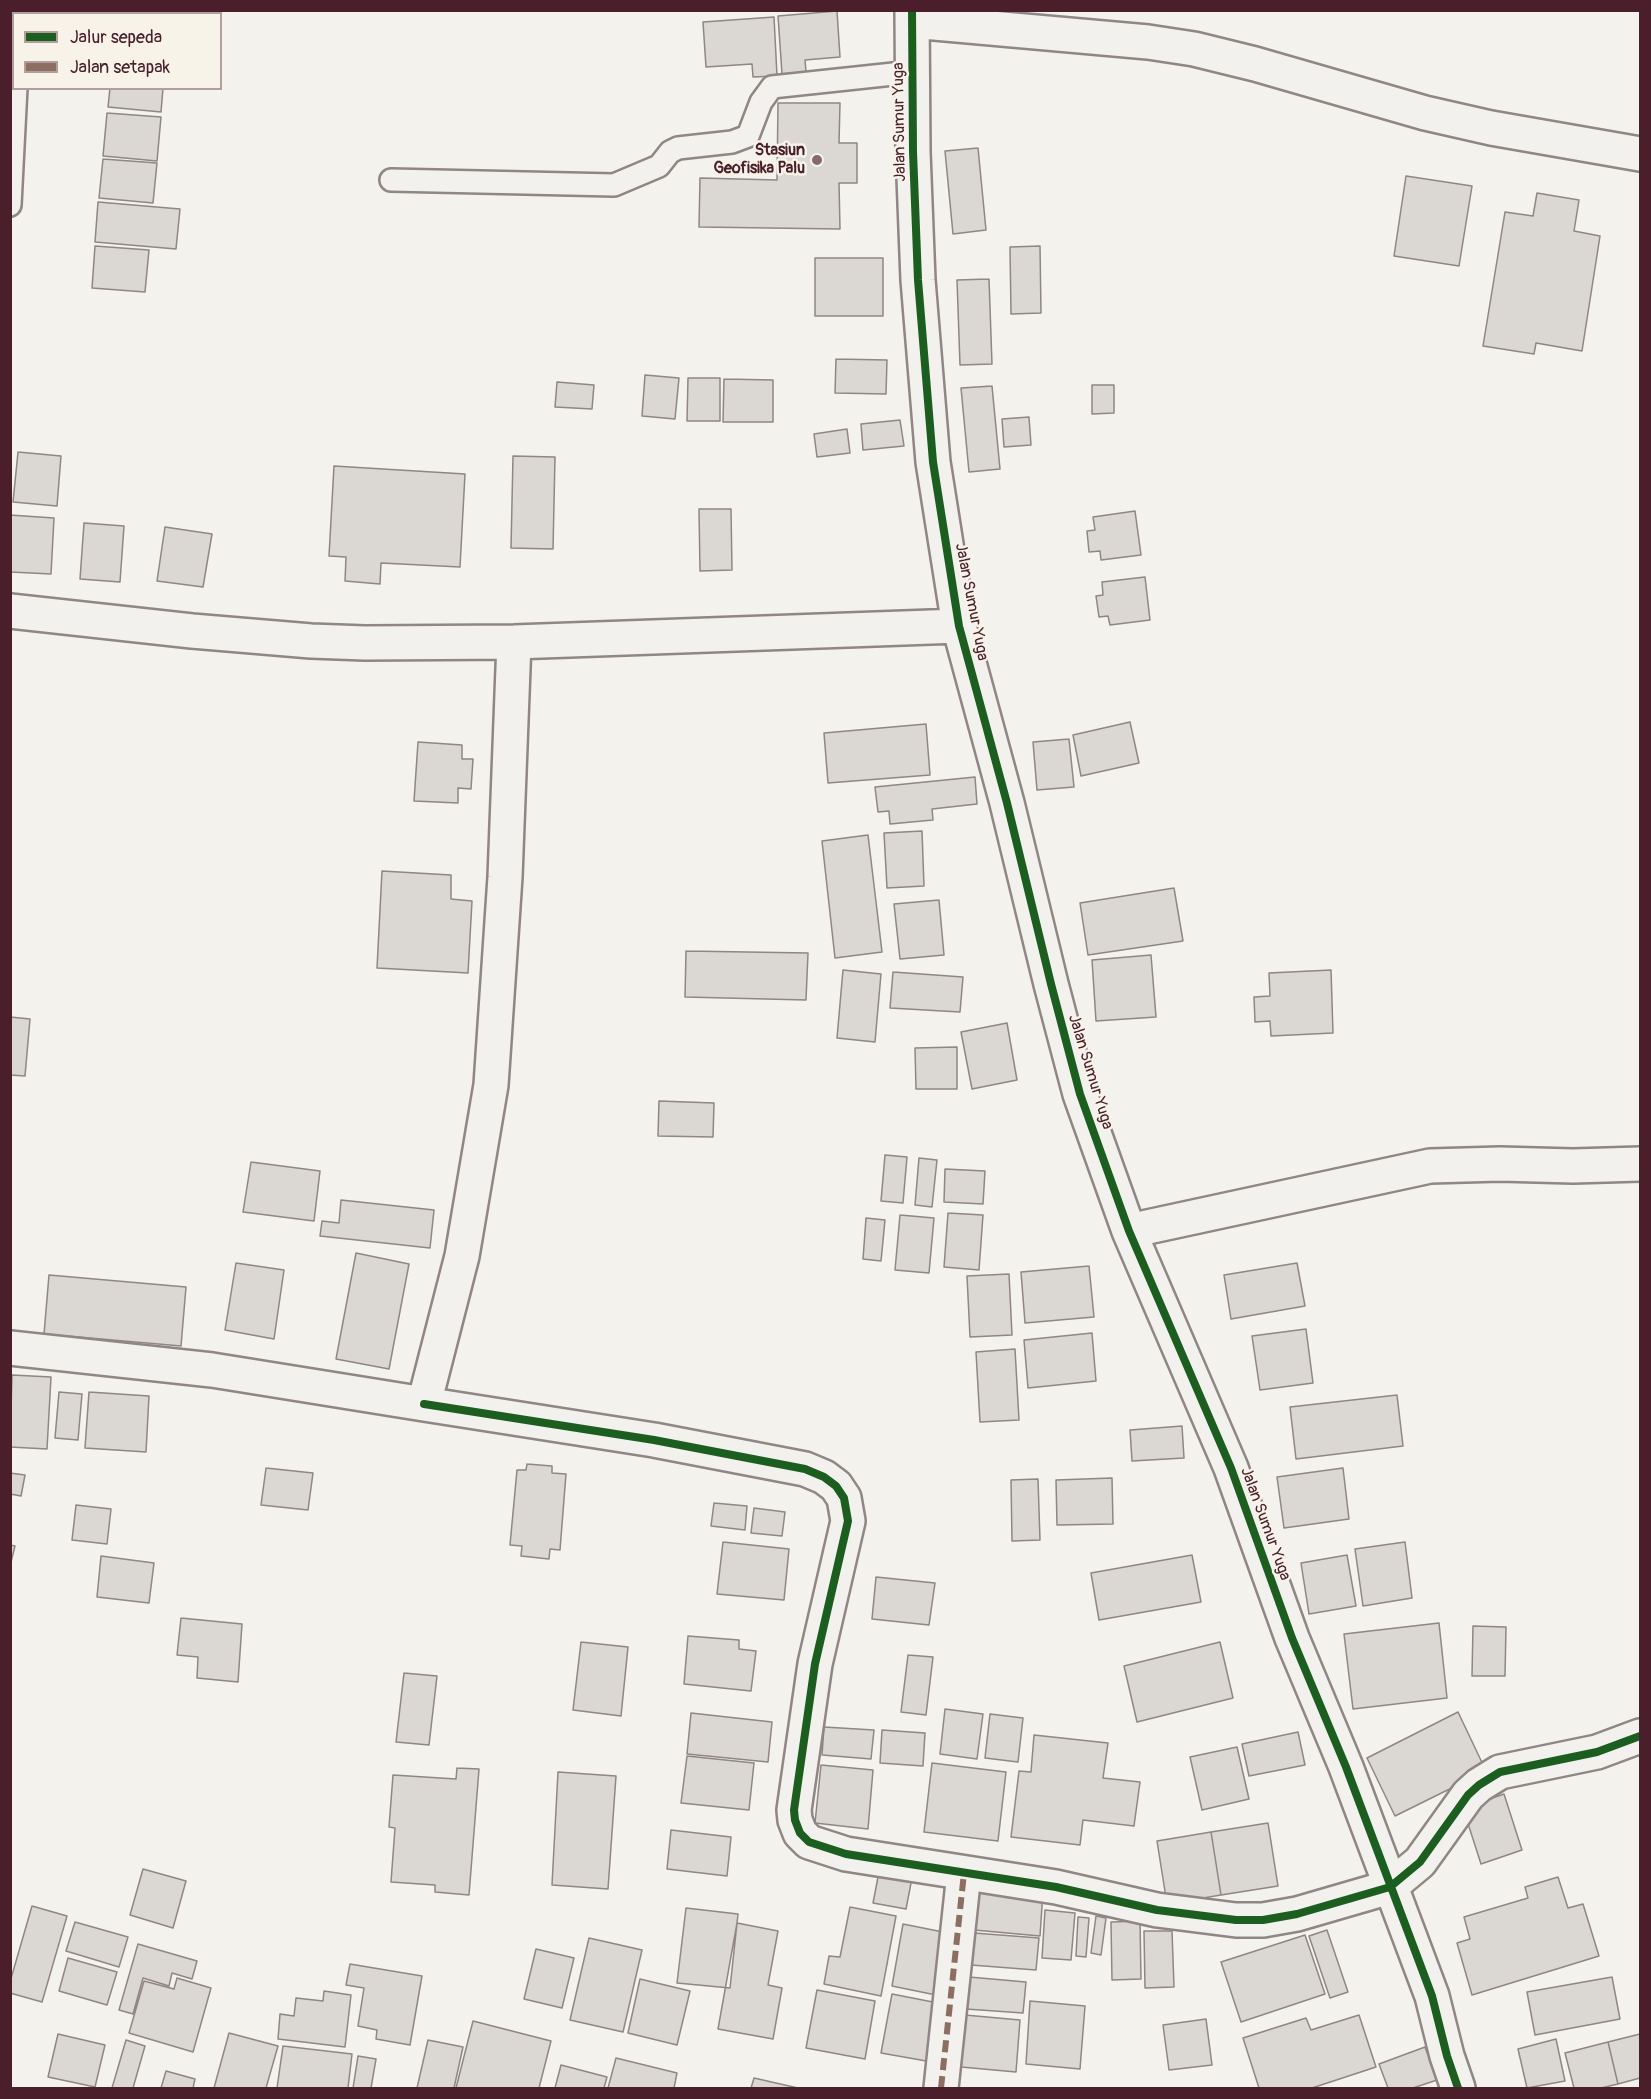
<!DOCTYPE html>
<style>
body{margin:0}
#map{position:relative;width:1651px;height:2099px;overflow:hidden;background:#f4f2ec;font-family:Pangolin,sans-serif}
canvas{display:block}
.frame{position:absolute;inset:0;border:12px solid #4a1f2b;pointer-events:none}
.legend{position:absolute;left:12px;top:12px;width:210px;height:78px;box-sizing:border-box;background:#f7f3e8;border:2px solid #b29e9c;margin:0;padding:8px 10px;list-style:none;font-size:18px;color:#4a1f2b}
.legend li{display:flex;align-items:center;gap:12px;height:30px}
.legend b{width:30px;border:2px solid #b29e9c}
</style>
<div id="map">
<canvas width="1651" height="2099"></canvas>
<div class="frame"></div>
<ul class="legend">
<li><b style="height:8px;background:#1b5e20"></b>Jalur sepeda</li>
<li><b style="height:8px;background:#8d6e63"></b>Jalan setapak</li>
</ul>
</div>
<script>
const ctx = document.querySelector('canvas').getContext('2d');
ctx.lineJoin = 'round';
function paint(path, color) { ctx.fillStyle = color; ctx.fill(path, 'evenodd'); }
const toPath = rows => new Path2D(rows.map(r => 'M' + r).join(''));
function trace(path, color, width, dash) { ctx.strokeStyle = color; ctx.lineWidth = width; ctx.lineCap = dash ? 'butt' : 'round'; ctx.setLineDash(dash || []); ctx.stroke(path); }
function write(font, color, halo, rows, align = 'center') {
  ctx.font = font + ' Pangolin,sans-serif'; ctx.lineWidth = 5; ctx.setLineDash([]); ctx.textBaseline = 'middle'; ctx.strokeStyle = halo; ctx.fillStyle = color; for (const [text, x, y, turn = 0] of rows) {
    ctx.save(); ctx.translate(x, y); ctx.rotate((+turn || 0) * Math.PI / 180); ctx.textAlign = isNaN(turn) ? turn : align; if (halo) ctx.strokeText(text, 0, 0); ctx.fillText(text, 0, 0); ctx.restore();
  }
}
const building = toPath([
 [837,11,840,57,805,60,806,72,782,74,778,16,837,11],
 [774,17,777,76,753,77,752,64,706,67,703,22,774,17],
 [110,88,163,88,161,112,108,107,110,88],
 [778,103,840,103,839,143,857,143,857,183,839,183,840,229,699,227,700,178,777,180,778,103],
 [107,113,161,117,157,161,103,156,107,113],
 [978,148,986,230,953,234,945,151,978,148],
 [103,159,157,163,153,203,99,198,103,159],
 [1406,176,1472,186,1459,266,1394,256,1406,176],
 [1537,193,1579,200,1574,231,1600,236,1582,351,1536,343,1534,354,1483,346,1505,212,1533,216,1537,193],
 [98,202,180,209,176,249,95,242,98,202],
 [95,246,149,250,145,292,92,288,95,246],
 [1040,246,1041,313,1011,314,1010,247,1040,246],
 [815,258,883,258,883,316,815,316,815,258],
 [989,279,992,364,960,365,957,280,989,279],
 [836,359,887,360,886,394,835,393,836,359],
 [645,375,679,378,675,419,642,416,645,375],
 [688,378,720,378,720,421,687,421,688,378],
 [724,379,773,380,773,422,723,422,724,379],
 [557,382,594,385,592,409,555,407,557,382],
 [1092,385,1114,385,1114,413,1092,414,1092,385],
 [992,386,1000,469,969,472,961,388,992,386],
 [1029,417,1031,445,1004,447,1002,419,1029,417],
 [900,420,904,446,863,450,861,424,900,420],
 [847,429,850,453,817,457,814,434,847,429],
 [18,452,61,456,57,506,13,502,18,452],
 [513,456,555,457,553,549,511,548,513,456],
 [334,466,465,474,460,567,381,563,380,584,345,581,346,557,329,556,334,466],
 [699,509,731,509,732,570,700,571,699,509],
 [1135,511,1141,555,1101,560,1100,551,1089,552,1087,531,1095,530,1093,517,1135,511],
 [10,515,54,518,51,574,10,572,10,515],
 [84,523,124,526,120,582,80,579,84,523],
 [165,527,212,534,203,587,157,581,165,527],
 [1145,577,1150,620,1110,625,1108,616,1099,617,1096,596,1103,595,1102,582,1145,577],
 [1130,722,1139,763,1081,776,1073,735,1130,722],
 [926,724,930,775,828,783,824,733,926,724],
 [1069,739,1074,787,1037,790,1033,742,1069,739],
 [418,742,462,745,462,759,473,759,471,789,458,788,458,803,414,801,418,742],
 [975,777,977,804,932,809,933,820,890,824,889,811,878,812,875,787,975,777],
 [922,831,924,886,887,888,884,833,922,831],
 [868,835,882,952,835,958,822,841,868,835],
 [382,871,451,875,451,899,472,901,468,973,377,968,382,871],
 [1174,888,1183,941,1088,955,1080,903,1174,888],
 [939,900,944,955,900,959,894,904,939,900],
 [686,951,808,953,806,1000,685,997,686,951],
 [1151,955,1156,1017,1096,1021,1092,960,1151,955],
 [843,970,881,974,875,1042,837,1038,843,970],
 [1331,970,1333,1033,1271,1036,1270,1021,1255,1022,1254,997,1270,996,1269,973,1331,970],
 [893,972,963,977,960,1012,890,1008,893,972],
 [10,1017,30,1019,25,1076,10,1075,10,1017],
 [1007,1023,1017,1080,972,1089,961,1032,1007,1023],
 [957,1047,957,1089,916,1089,915,1048,957,1047],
 [659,1101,714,1103,713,1137,658,1136,659,1101],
 [885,1155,907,1157,903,1203,881,1201,885,1155],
 [919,1158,937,1160,932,1207,915,1205,919,1158],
 [251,1162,320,1171,314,1221,243,1212,251,1162],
 [945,1169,985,1171,983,1204,944,1202,945,1169],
 [341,1200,434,1210,430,1248,320,1236,322,1221,339,1223,341,1200],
 [948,1213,983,1215,979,1270,944,1267,948,1213],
 [900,1215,934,1218,929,1273,895,1270,900,1215],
 [866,1218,885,1220,881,1261,863,1259,866,1218],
 [356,1253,409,1264,389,1369,336,1359,356,1253],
 [236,1263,284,1270,274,1339,225,1330,236,1263],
 [1297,1263,1305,1306,1231,1319,1224,1275,1297,1263],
 [1089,1266,1094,1317,1025,1323,1021,1272,1089,1266],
 [1009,1274,1012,1335,970,1337,967,1276,1009,1274],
 [49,1275,186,1287,181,1346,44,1334,49,1275],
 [1306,1329,1313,1383,1260,1390,1252,1336,1306,1329],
 [1092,1333,1096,1381,1028,1388,1024,1340,1092,1333],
 [1015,1349,1019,1420,980,1422,976,1352,1015,1349],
 [12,1375,51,1377,47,1449,10,1447,12,1375],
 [59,1392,82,1394,78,1440,55,1438,59,1392],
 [89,1392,149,1396,146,1452,85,1448,89,1392],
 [1397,1395,1403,1446,1296,1459,1290,1407,1397,1395],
 [1182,1426,1184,1458,1132,1461,1130,1430,1182,1426],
 [527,1464,552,1466,552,1473,566,1474,560,1550,550,1549,549,1559,521,1556,522,1546,510,1545,517,1470,526,1470,527,1464],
 [266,1468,313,1473,308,1510,261,1505,266,1468],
 [1343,1468,1349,1519,1284,1528,1277,1477,1343,1468],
 [10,1473,25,1475,21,1496,10,1494,10,1473],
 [1112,1478,1113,1524,1057,1525,1056,1480,1112,1478],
 [1038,1479,1040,1540,1012,1541,1011,1480,1038,1479],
 [714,1503,747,1506,745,1530,711,1526,714,1503],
 [76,1505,111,1509,107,1544,72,1540,76,1505],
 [754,1508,785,1512,782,1536,751,1533,754,1508],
 [723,1542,789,1549,784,1600,717,1594,723,1542],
 [1405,1542,1412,1598,1363,1606,1355,1549,1405,1542],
 [10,1545,15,1546,10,1566,10,1545],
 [1192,1555,1201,1602,1099,1620,1091,1573,1192,1555],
 [1347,1555,1356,1606,1309,1614,1301,1563,1347,1555],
 [101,1556,154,1563,149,1603,97,1597,101,1556],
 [876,1577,935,1583,929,1625,872,1619,876,1577],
 [181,1618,242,1624,238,1682,197,1678,198,1657,177,1655,181,1618],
 [1439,1623,1447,1698,1353,1709,1344,1634,1439,1623],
 [1473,1626,1506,1627,1505,1676,1472,1676,1473,1626],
 [688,1636,739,1640,739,1649,756,1651,751,1691,684,1684,688,1636],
 [581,1642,628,1647,621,1716,573,1710,581,1642],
 [1220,1642,1233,1698,1137,1722,1124,1666,1220,1642],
 [908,1655,933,1657,926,1715,901,1712,908,1655],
 [404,1673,437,1676,429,1745,396,1742,404,1673],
 [945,1709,983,1714,977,1759,940,1754,945,1709],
 [1458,1712,1486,1771,1395,1816,1367,1758,1458,1712],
 [691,1713,772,1722,768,1762,687,1754,691,1713],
 [990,1714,1023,1718,1018,1762,985,1758,990,1714],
 [824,1727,874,1730,871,1759,822,1755,824,1727],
 [882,1730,925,1733,923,1766,880,1763,882,1730],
 [1298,1732,1305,1765,1249,1776,1242,1744,1298,1732],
 [1034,1735,1108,1743,1103,1778,1140,1782,1134,1826,1083,1820,1080,1845,1011,1837,1019,1771,1031,1772,1034,1735],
 [1237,1747,1249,1799,1202,1810,1190,1757,1237,1747],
 [687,1756,754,1763,749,1810,681,1803,687,1756],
 [932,1763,1006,1772,998,1841,924,1832,932,1763],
 [821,1765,873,1770,868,1829,815,1823,821,1765],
 [457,1768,479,1769,469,1895,435,1892,435,1885,391,1882,395,1828,389,1827,393,1775,456,1779,457,1768],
 [558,1772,616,1776,608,1889,552,1885,558,1772],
 [1504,1794,1522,1850,1481,1864,1463,1808,1504,1794],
 [1268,1823,1278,1886,1221,1895,1211,1832,1268,1823],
 [671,1830,731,1837,727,1876,667,1869,671,1830],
 [1211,1832,1221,1895,1167,1904,1157,1841,1211,1832],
 [143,1869,186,1881,173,1928,130,1915,143,1869],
 [879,1872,912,1878,906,1909,873,1903,879,1872],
 [1558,1877,1568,1908,1583,1904,1599,1956,1472,1995,1457,1943,1470,1939,1464,1917,1528,1898,1525,1887,1558,1877],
 [977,1886,1043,1891,1040,1936,974,1930,977,1886],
 [32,1906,67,1916,42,2002,10,1993,10,1982,32,1906],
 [850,1907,896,1916,881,1996,824,1984,829,1956,840,1957,850,1907],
 [686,1908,738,1914,730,1988,677,1983,686,1908],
 [1045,1910,1075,1913,1071,1960,1042,1958,1045,1910],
 [1096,1916,1106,1918,1101,1955,1091,1953,1096,1916],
 [1078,1917,1089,1918,1086,1957,1076,1956,1078,1917],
 [1140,1921,1141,1979,1112,1980,1111,1922,1140,1921],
 [75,1922,128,1937,119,1967,66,1951,75,1922],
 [737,1923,778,1931,768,1985,782,1988,773,2039,718,2029,737,1923],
 [903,1924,948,1933,936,1995,892,1986,903,1924],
 [1327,1930,1348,1992,1330,1998,1309,1936,1327,1930],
 [1144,1931,1172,1931,1174,1987,1145,1988,1144,1931],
 [974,1933,1039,1938,1036,1970,971,1965,974,1933],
 [1305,1935,1325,1994,1241,2022,1221,1962,1305,1935],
 [589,1938,642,1950,623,2032,570,2020,589,1938],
 [138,1944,197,1961,192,1979,172,1973,169,1986,143,1978,133,2014,119,2010,138,1944],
 [536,1949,574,1958,562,2008,524,1999,536,1949],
 [68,1958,117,1972,107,2005,59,1991,68,1958],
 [350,1964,422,1976,410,2045,376,2039,377,2030,358,2026,364,1988,346,1985,350,1964],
 [969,1977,1026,1982,1023,2013,966,2009,969,1977],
 [1612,1977,1620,2019,1535,2035,1527,1992,1612,1977],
 [177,1978,211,1988,193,2052,129,2033,144,1981,174,1989,177,1978],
 [640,1979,690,1991,677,2045,628,2033,640,1979],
 [817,1990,875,2001,865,2059,806,2048,817,1990],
 [324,1991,351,1995,345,2047,278,2039,280,2014,294,2016,296,1998,323,2001,324,1991],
 [892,1994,943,2004,932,2062,881,2053,892,1994],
 [1030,2001,1085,2006,1080,2069,1026,2064,1030,2001],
 [965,2015,1020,2020,1016,2072,961,2067,965,2015],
 [1359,2015,1376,2067,1312,2088,1259,2088,1243,2038,1306,2018,1311,2030,1359,2015],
 [1206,2019,1212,2065,1169,2070,1163,2025,1206,2019],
 [473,2021,551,2041,539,2088,456,2088,473,2021],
 [229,2033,278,2046,266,2088,214,2088,229,2033],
 [58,2034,105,2045,95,2087,48,2077,58,2034],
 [1640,2034,1640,2078,1618,2084,1608,2042,1640,2034],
 [1556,2039,1565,2081,1527,2088,1518,2049,1556,2039],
 [126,2040,145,2046,133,2088,112,2088,126,2040],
 [428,2040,463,2047,454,2088,417,2088,428,2040],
 [1608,2042,1618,2084,1601,2088,1574,2088,1565,2053,1608,2042],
 [283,2046,352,2054,348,2088,277,2088,283,2046],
 [1425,2047,1437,2080,1413,2088,1388,2088,1379,2064,1425,2047],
 [358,2056,376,2059,371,2088,353,2088,358,2056],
 [616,2058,677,2073,674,2088,608,2088,616,2058],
 [561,2065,607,2077,604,2088,555,2088,561,2065],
 [166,2071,195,2079,193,2088,161,2088,166,2071],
 [754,2078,798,2088,751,2088,754,2078]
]);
paint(building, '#dbd7d3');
trace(building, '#8f8685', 1.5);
const service = toPath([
 [19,14,19,10],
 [391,180,614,185,659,166,670,152,678,148,732,142,748,136,761,102,772,87,912,72],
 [10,205,16,88]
]);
const minor = toPath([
 [912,10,913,152,918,280,933,462,959,626,1007,803,1051,984,1080,1094,1129,1231,1231,1468,1292,1638,1346,1767,1432,1996,1447,2056,1458,2088],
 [912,21,1148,42,1194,49,1255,64,1425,113,1491,128,1640,154],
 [10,611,192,631,311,641,365,643,514,642,959,626],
 [1129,1231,1430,1166,1500,1164,1573,1166,1640,1164],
 [10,1348,212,1370,424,1404,462,1256,491,1085,505,877,514,642],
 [424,1404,654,1440,805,1469,824,1477,836,1486,844,1498,848,1521,815,1664,794,1810,795,1820,800,1833,809,1842,846,1854,1056,1887,1157,1910,1236,1920,1263,1920,1297,1914,1390,1887,1420,1862,1468,1795,1479,1785,1500,1772,1597,1752,1640,1736],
 [941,2088,964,1873]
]);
trace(service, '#8f8685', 26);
trace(minor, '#8f8685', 38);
trace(service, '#f2f1ed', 21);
trace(minor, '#f2f1ed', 33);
trace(toPath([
 [941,2088,964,1873]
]), '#8d6e63', 6, [12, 6]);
trace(toPath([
 [912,10,913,152,918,280,933,462,959,626,1007,803,1051,984,1080,1094,1129,1231,1231,1468,1292,1638,1346,1767,1432,1996,1447,2056,1458,2088],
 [424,1404,654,1440,805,1469,824,1477,836,1486,844,1498,848,1521,815,1664,794,1810,795,1820,800,1833,809,1842,846,1854,1056,1887,1157,1910,1236,1920,1263,1920,1297,1914,1390,1887,1420,1862,1468,1795,1479,1785,1500,1772,1597,1752,1640,1736]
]), '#1b5e20', 8);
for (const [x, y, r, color] of [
 [817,160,6,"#86696f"]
]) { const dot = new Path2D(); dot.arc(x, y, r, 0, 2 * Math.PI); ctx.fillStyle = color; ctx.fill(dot); trace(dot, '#f7f3e8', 2); }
write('16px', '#4a1f2b', '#f7f3e8', [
 ["Jalan Sumur Yuga",900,122,-91],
 ["Jalan Sumur Yuga",971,602,79],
 ["Jalan Sumur Yuga",1090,1072,73],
 ["Jalan Sumur Yuga",1265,1524,70]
]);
write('bold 16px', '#4a1f2b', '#f7f3e8', [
 ["Stasiun",805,151],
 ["Geofisika Palu",805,169]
], 'right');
</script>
